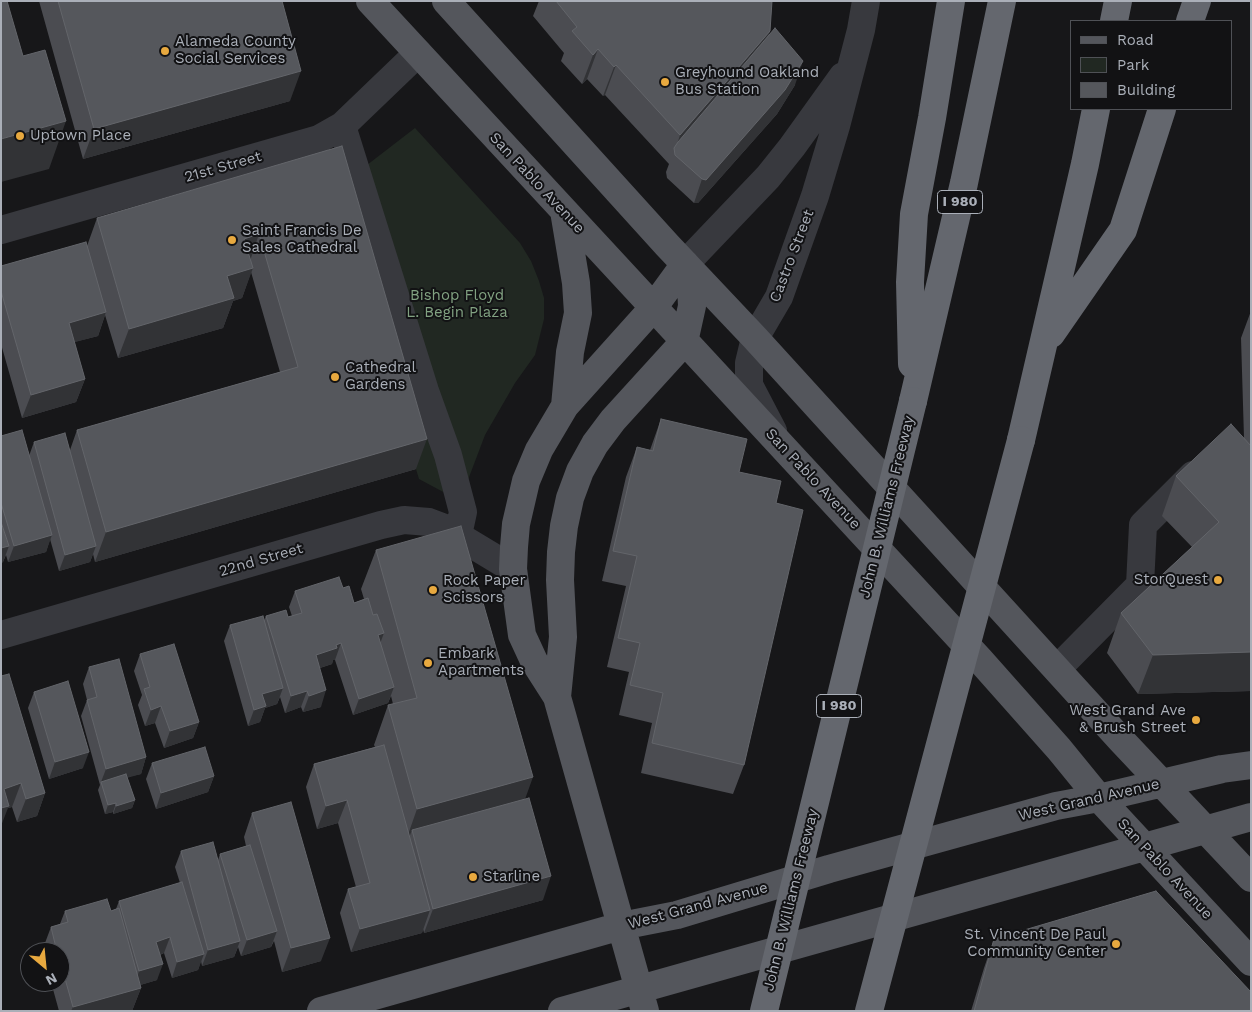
<!DOCTYPE html>
<style>
body{margin:0}
#map{position:relative;width:1252px;height:1012px;overflow:hidden;background:#171719;font-family:"Work Sans",sans-serif}
canvas{display:block}
.frame{position:absolute;inset:0;border:2px solid #aaafb8;pointer-events:none}
.legend{position:absolute;left:1070px;top:20px;width:162px;height:90px;box-sizing:border-box;background:#121214;border:1px solid #4f5156;margin:0;padding:6px 9px;list-style:none;font-size:15px;color:#aaafb8}
.legend li{display:flex;align-items:center;gap:10px;height:25px}
.legend b{width:25px;border:1px solid #4f5156}
.north{position:absolute;left:20px;top:942px;width:50px;height:50px;box-sizing:border-box;background:#121214;border:1px solid #4f5156;border-radius:50%;rotate:152deg;font-size:14px;font-weight:700;line-height:20px;text-align:center;color:#aaafb8}
.north::after{content:'';display:block;margin:auto;width:18px;height:22px;background:#e8a93f;clip-path:polygon(50% 0,100% 100%,50% 72%,0 100%)}
</style>
<div id="map">
<canvas width="1252" height="1012"></canvas>
<div class="frame"></div>
<ul class="legend">
<li><b style="height:6px;background:#54565c"></b>Road</li>
<li><b style="height:14px;background:#212822"></b>Park</li>
<li><b style="height:14px;background:#55575c"></b>Building</li>
</ul>
<div class="north">N</div>
</div>
<script>
const ctx = document.querySelector('canvas').getContext('2d');
ctx.lineJoin = 'round';
function paint(path, color) { ctx.fillStyle = color; ctx.fill(path, 'evenodd'); }
const toPath = rows => new Path2D(rows.map(r => 'M' + r).join(''));
function trace(path, color, width, dash) { ctx.strokeStyle = color; ctx.lineWidth = width; ctx.lineCap = dash ? 'butt' : 'round'; ctx.setLineDash(dash || []); ctx.stroke(path); }
function write(font, color, halo, rows, align = 'center') {
  ctx.font = font + ' "Work Sans",sans-serif'; ctx.lineWidth = 4; ctx.setLineDash([]); ctx.textBaseline = 'middle'; ctx.strokeStyle = halo; ctx.fillStyle = color; for (const [text, x, y, turn = 0] of rows) {
    ctx.save(); ctx.translate(x, y); ctx.rotate((+turn || 0) * Math.PI / 180); ctx.textAlign = isNaN(turn) ? turn : align; if (halo) ctx.strokeText(text, 0, 0); ctx.fillText(text, 0, 0); ctx.restore();
  }
}
paint(toPath([
 [415,128,520,243,531,261,539,281,544,298,544,319,535,355,515,383,485,435,460,501,419,479,416,469,367,165]
]), '#212822');
trace(toPath([
 [342,126,425,391,448,455,463,512,458,535],
 [1,230,319,139,342,126,418,53],
 [685,264,768,177,792,147,843,76],
 [773,431,749,385,749,363,755,338,779,297,815,196,836,126,861,30,866,1],
 [1,635,381,525,404,520,429,522,445,528,513,569],
 [1057,669,1140,585,1143,525,1193,475]
]), '#38393e', 28);
trace(toPath([
 [370,1,980,660,1059,749,1099,798,1251,962],
 [446,1,667,245,755,338,1121,740,1251,878],
 [564,211,576,283,578,313,570,352,565,406],
 [557,697,563,637,560,580,561,552,564,526,570,498,580,471,595,444,613,420,684,342,692,306,691,286,685,264],
 [321,1011,621,926,677,915,829,869,1056,806,1099,798,1222,769,1251,765],
 [562,1011,1251,817],
 [645,1011,557,697,534,661,522,635,513,569,514,547,516,524,526,481,539,450,565,406,653,308,685,264]
]), '#54565c', 28);
trace(toPath([
 [1114,21,1118,1],
 [1190,21,1197,1],
 [1051,334,1123,230,1162,109],
 [912,364,910,282,914,214,932,118,951,1],
 [913,401,964,183,1002,1],
 [1021,440,1085,164,1096,109]
]), '#64676e', 28);
trace(toPath([
 [764,1011,913,401],
 [869,1011,1021,440]
]), '#64676e', 28);
paint(toPath([
 [39,1,282,1,290,101,83,159],
 [539,1,772,1,770,31,768,36,795,85,777,114,698,203,694,203,667,178,666,172,669,164,605,95,603,96,587,79,582,84,561,61,564,53,533,16],
 [342,146,416,469,95,562,93,554,90,562,59,571,50,539,46,552,8,562,6,555,3,562,1,563,1,436,29,456,34,442,70,450,77,430,280,372,251,272,242,298,233,301,223,328,118,358,105,315,98,336,74,342,85,379,76,402,22,418,1,344,1,266,87,246,97,218],
 [1251,311,1251,691,1138,694,1107,653,1121,613,1192,547,1162,516,1176,476,1244,438,1241,338],
 [661,419,739,472,776,503,744,765,733,794,641,773,652,723,619,715,629,672,607,667,626,586,602,581,626,477,637,447,650,450],
 [376,550,525,800,543,900,424,933,423,929,422,933,351,952,340,913,348,889,356,887,338,823,317,829,306,787,314,764,375,747,374,745,388,705,393,704,391,696,388,703,353,715,335,660,333,660,332,664,320,668,321,707,303,712,301,707,285,713,280,697,277,704,265,708,260,722,248,726,224,641,230,625,264,620,266,616,288,617,292,616,289,607,295,591,343,588,354,603,364,599,361,589],
 [140,654,199,722,193,738,164,748,155,723,145,726,138,705,142,695,134,671],
 [89,667,146,757,141,774,127,777,135,800,132,808,113,814,113,812,105,814,98,790,100,785,81,716,87,700,83,684],
 [1,676,45,793,37,816,17,822,12,807,8,808],
 [34,692,83,768,49,779,28,708],
 [152,763,214,776,208,792,156,809,146,779],
 [252,813,321,961,282,972,274,941,271,947,241,956,238,947,234,957,202,966,201,961,198,970,172,978,164,953,160,955,157,980,140,985,141,988,132,1011,59,1011,51,982,60,982,60,952,42,952,42,951,51,927,60,924,65,911,111,911,116,909,119,901,180,883,175,867,181,851,218,860,220,854,246,846,244,837],
 [994,939,1251,1011,971,1011,984,968]
]), '#4b4c51');
paint(toPath([
 [770,31,759,60,675,151,680,135],
 [598,49,587,79,582,84,593,55],
 [803,61,795,85,777,114,698,203,694,203,702,179],
 [616,65,605,95,603,96,614,67],
 [301,71,290,101,83,159,94,129],
 [66,121,49,169,1,182,1,139],
 [259,234,249,264,244,239],
 [253,268,242,298,233,301,223,328,118,358,129,329,227,276],
 [106,312,98,336,60,346,69,323],
 [85,379,76,402,22,418,31,395],
 [427,439,416,469,95,562,106,532],
 [52,535,46,552,8,562,14,546],
 [9,546,3,562,1,563,1,548],
 [96,546,90,562,59,571,65,555],
 [384,633,378,649,378,635],
 [341,643,335,660,333,660,332,664,310,671,316,655,336,645],
 [1251,652,1251,691,1138,694,1153,655],
 [394,687,388,703,353,715,359,699],
 [283,688,277,704,265,708,260,722,248,726,254,710,262,694],
 [326,690,321,707,303,712,309,696],
 [307,691,301,707,285,713,291,696],
 [161,706,155,723,145,726,151,710],
 [199,722,193,738,164,748,170,731],
 [89,752,83,768,49,779,55,762],
 [146,757,141,774,102,785,101,782,106,769],
 [214,776,208,792,156,809,161,793],
 [533,777,519,816,412,830,405,848,403,849,417,809],
 [21,783,12,807,8,808,1,826,1,795,4,789],
 [45,793,37,816,17,822,26,799],
 [135,800,132,808,113,814,116,806],
 [347,800,338,823,317,829,326,806],
 [116,803,113,812,105,814,108,805],
 [551,876,543,900,424,933,433,909],
 [430,910,422,933,351,952,360,929],
 [277,931,271,947,241,956,247,940],
 [170,937,164,953,150,958,156,942],
 [330,938,321,961,282,972,291,948],
 [240,941,234,957,202,966,208,950],
 [204,954,198,970,172,978,177,962],
 [163,964,157,980,134,987,139,971],
 [141,988,132,1011,71,1011,73,1007]
]), '#323336');
const building = toPath([
 [1,1,7,1,23,56,45,50,66,121,1,139,1,1],
 [58,1,282,1,301,71,94,129,58,1],
 [556,1,772,1,770,31,680,135,616,65,614,67,598,49,593,55,572,31,577,27,556,1],
 [775,28,803,61,785,90,706,180,702,179,675,155,674,148,678,142,775,28],
 [342,146,427,439,106,532,77,430,298,367,259,234,244,239,253,268,227,276,234,298,129,329,97,218,342,146],
 [86,242,106,312,69,323,85,379,31,395,1,291,1,266,86,242],
 [661,419,747,439,739,472,781,481,776,503,803,510,744,765,652,743,663,693,630,685,640,643,618,638,637,556,613,551,637,447,653,451,661,419],
 [1231,424,1251,446,1251,652,1153,655,1121,613,1219,522,1176,476,1231,424],
 [22,430,52,535,14,546,1,503,1,436,22,430],
 [65,433,96,546,65,555,34,442,65,433],
 [1,522,9,546,1,548,1,522],
 [461,526,533,777,417,809,388,705,417,698,376,550,461,526],
 [339,577,343,588,349,586,354,603,368,598,373,615,377,614,384,633,378,635,394,687,359,699,341,643,336,645,337,648,316,655,326,690,309,696,307,691,291,696,266,616,286,610,288,617,302,613,295,591,339,577],
 [263,616,283,688,262,694,266,706,254,710,230,625,263,616],
 [174,644,199,722,170,731,161,706,151,710,144,689,150,687,140,654,174,644],
 [119,659,146,757,106,769,87,700,97,697,89,667,119,659],
 [9,674,45,793,26,799,21,783,4,789,9,806,1,808,1,676,9,674],
 [68,681,89,752,55,762,34,692,68,681],
 [384,745,430,910,360,929,348,889,370,883,347,800,326,806,314,764,384,745],
 [205,747,214,776,161,793,152,763,205,747],
 [126,774,135,800,116,806,116,803,108,805,101,782,126,774],
 [529,798,551,876,433,909,412,830,529,798],
 [291,802,330,938,291,948,252,813,291,802],
 [213,842,240,941,208,950,181,851,213,842],
 [250,845,277,931,247,940,220,854,250,845],
 [182,882,204,954,177,962,170,937,156,942,163,964,139,971,119,901,182,882],
 [1156,891,1251,992,1251,1011,974,1011,994,939,1156,891],
 [107,899,111,911,119,908,141,988,73,1007,60,961,60,952,57,952,51,927,68,922,65,911,107,899]
]);
paint(building, '#55575c');
trace(building, '#63656a', 1);
for (const [x, y, r, color] of [
 [165,51,5,"#e8a93f"],
 [665,82,5,"#e8a93f"],
 [20,136,5,"#e8a93f"],
 [232,240,5,"#e8a93f"],
 [335,377,5,"#e8a93f"],
 [1218,580,5,"#e8a93f"],
 [433,590,5,"#e8a93f"],
 [428,663,5,"#e8a93f"],
 [1196,720,5,"#e8a93f"],
 [473,877,5,"#e8a93f"],
 [1116,944,5,"#e8a93f"]
]) { const dot = new Path2D(); dot.arc(x, y, r, 0, 2 * Math.PI); ctx.fillStyle = color; ctx.fill(dot); trace(dot, '#121214', 2); }
for (const [x, y, w] of [
 [960,202,45],
 [839,706,45]
]) { const box = new Path2D(); box.roundRect(x - w / 2, y - 11.5, w, 23, 4); ctx.fillStyle = '#121214'; ctx.fill(box); trace(box, '#aaafb8', 1); }
write('bold 14px', '#aaafb8', null, [
 ["I 980",960,202],
 ["I 980",839,706]
]);
write('15px', '#aaafb8', '#121214', [
 ["Alameda County",175,42],
 ["Social Services",175,59],
 ["Greyhound Oakland",675,73],
 ["Bus Station",675,90],
 ["Uptown Place",30,136],
 ["Saint Francis De",242,231],
 ["Sales Cathedral",242,248],
 ["Cathedral",345,368],
 ["Gardens",345,385],
 ["StorQuest",1208,580,"right"],
 ["Rock Paper",443,581],
 ["Scissors",443,598],
 ["Embark",438,654],
 ["Apartments",438,671],
 ["West Grand Ave",1186,711,"right"],
 ["& Brush Street",1186,728,"right"],
 ["Starline",483,877],
 ["St. Vincent De Paul",1106,935,"right"],
 ["Community Center",1106,952,"right"]
], 'left');
write('15px', '#aaafb8', '#121214', [
 ["21st Street",223,167,-16],
 ["San Pablo Avenue",537,183,47],
 ["Castro Street",792,256,-69],
 ["San Pablo Avenue",813,479,47],
 ["John B. Williams Freeway",887,507,-76],
 ["22nd Street",261,560,-16],
 ["West Grand Avenue",1089,800,-13],
 ["San Pablo Avenue",1165,869,47],
 ["John B. Williams Freeway",791,900,-76],
 ["West Grand Avenue",698,906,-15]
]);
write('15px', '#82a282', '#121214', [
 ["Bishop Floyd",457,296],
 ["L. Begin Plaza",457,313]
]);
</script>
